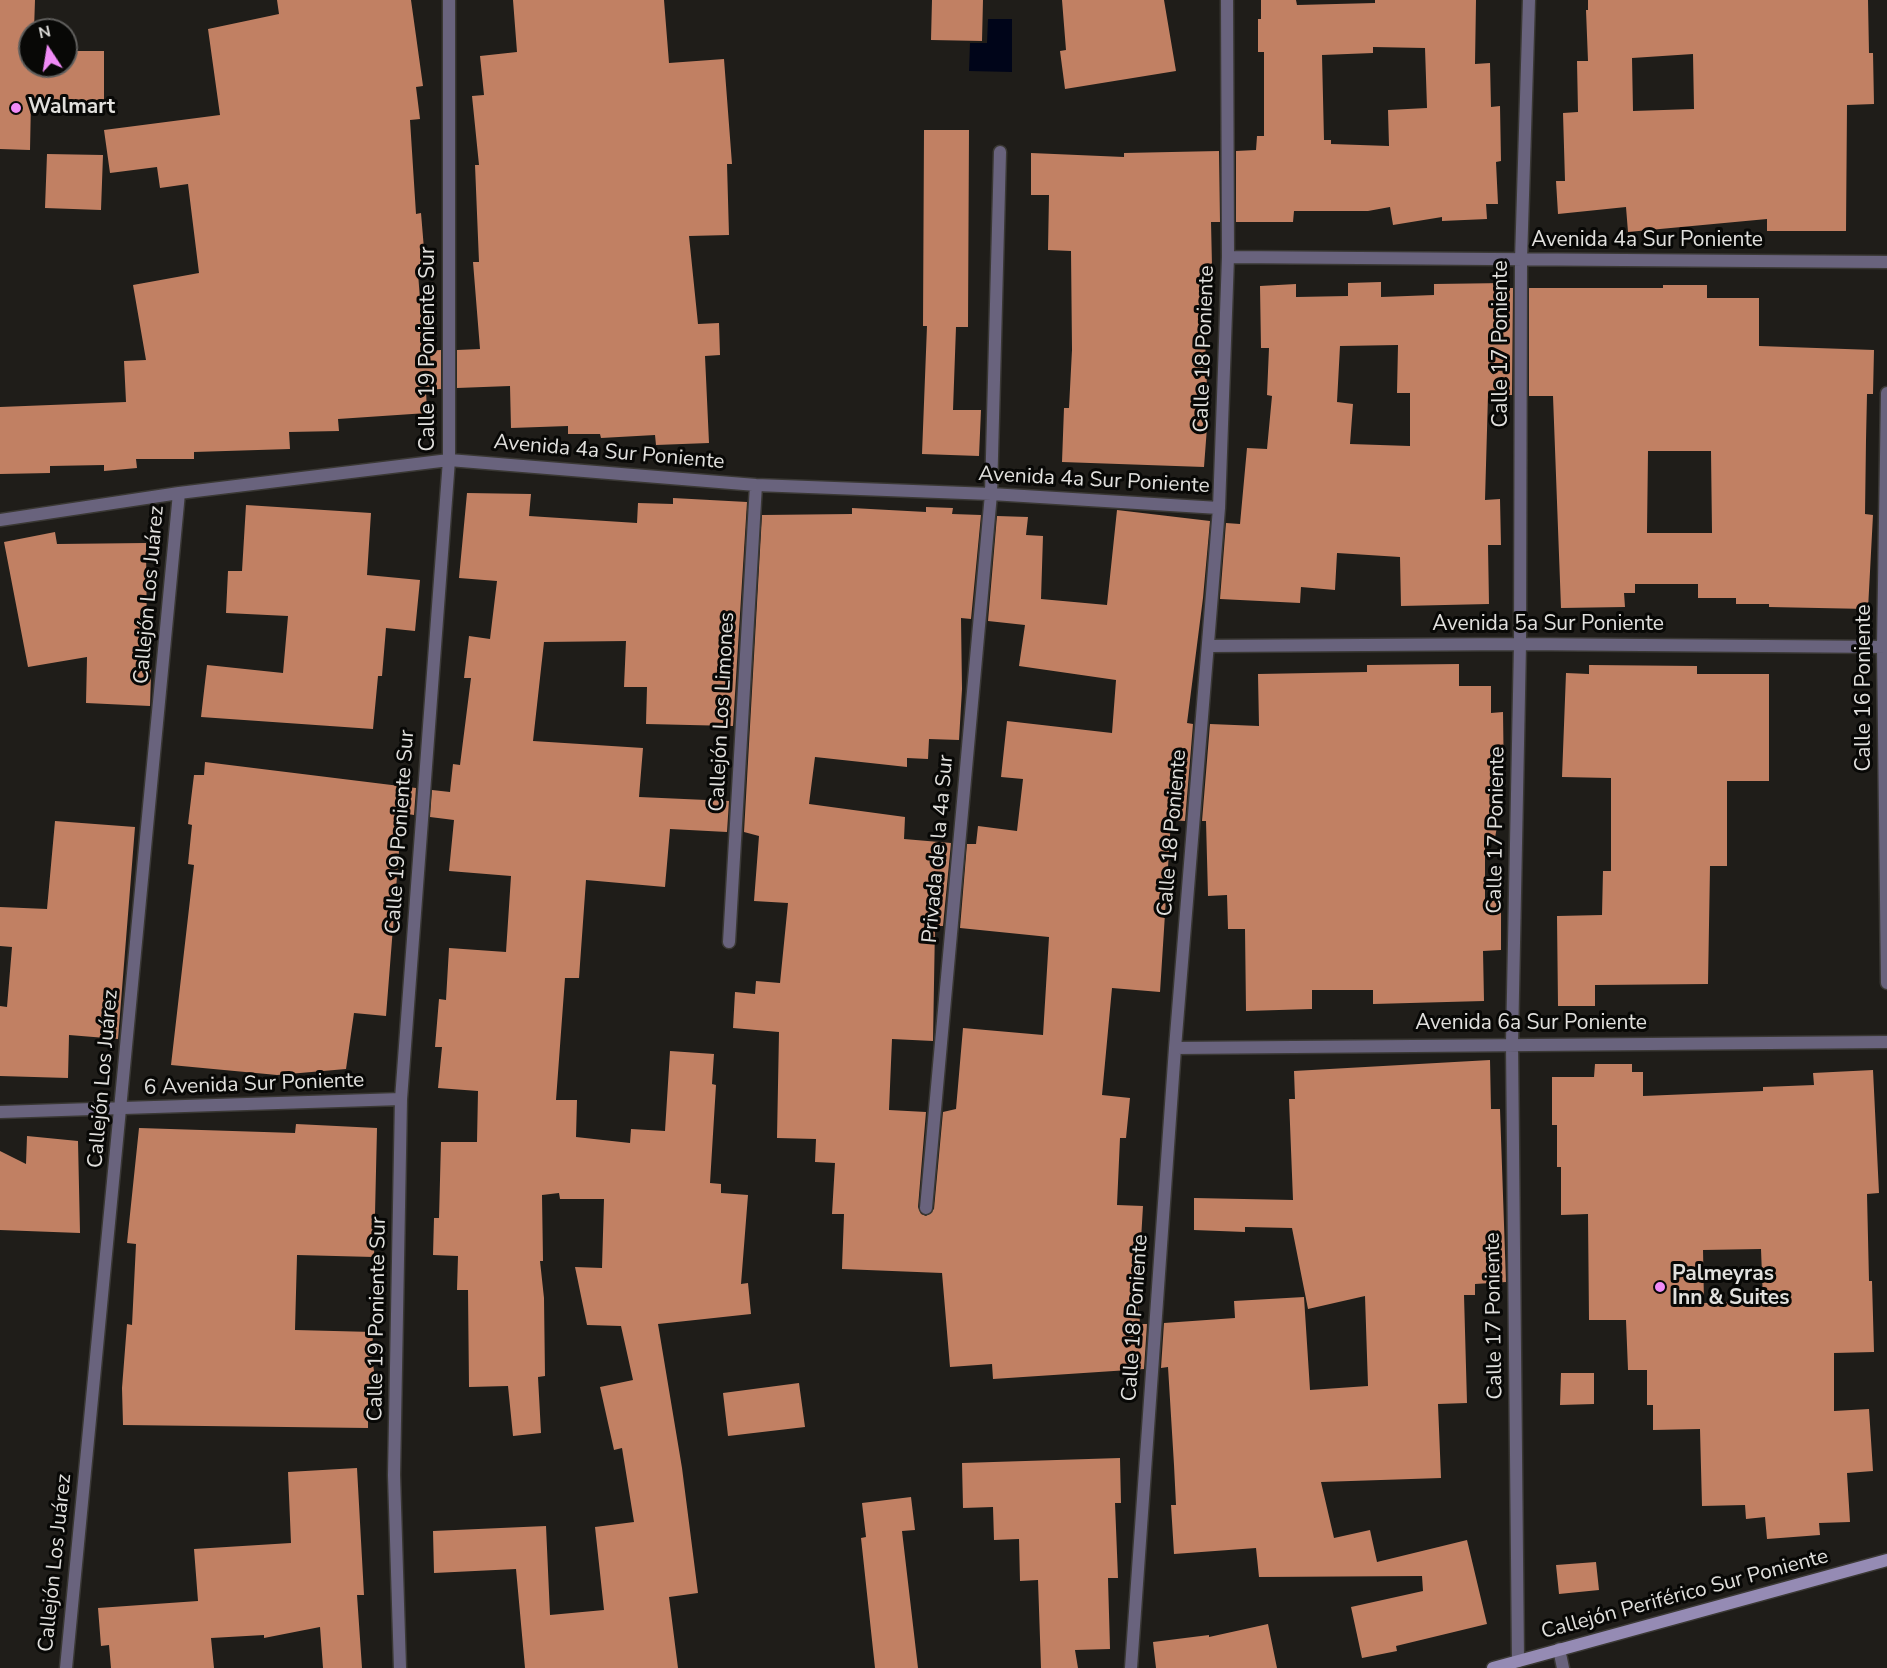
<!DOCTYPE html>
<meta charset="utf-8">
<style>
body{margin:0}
#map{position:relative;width:1887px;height:1668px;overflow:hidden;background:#1f1d19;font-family:"Nunito Sans",sans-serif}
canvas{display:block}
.north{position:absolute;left:18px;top:18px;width:60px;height:60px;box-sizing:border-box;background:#080806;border:2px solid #5f5e5c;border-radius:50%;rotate:348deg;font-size:16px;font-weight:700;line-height:24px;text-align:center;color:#e1e0dd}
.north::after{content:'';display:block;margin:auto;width:21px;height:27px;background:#f08bf6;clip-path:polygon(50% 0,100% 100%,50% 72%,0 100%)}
</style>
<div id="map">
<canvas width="1887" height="1668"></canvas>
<div class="north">N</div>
</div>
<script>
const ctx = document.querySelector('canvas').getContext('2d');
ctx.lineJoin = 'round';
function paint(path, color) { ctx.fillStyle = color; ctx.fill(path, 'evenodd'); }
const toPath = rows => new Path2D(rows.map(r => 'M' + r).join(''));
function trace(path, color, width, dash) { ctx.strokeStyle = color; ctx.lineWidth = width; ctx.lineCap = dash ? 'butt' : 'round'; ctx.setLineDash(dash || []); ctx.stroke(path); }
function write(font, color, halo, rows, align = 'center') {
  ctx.font = font + ' "Nunito Sans",sans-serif'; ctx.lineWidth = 6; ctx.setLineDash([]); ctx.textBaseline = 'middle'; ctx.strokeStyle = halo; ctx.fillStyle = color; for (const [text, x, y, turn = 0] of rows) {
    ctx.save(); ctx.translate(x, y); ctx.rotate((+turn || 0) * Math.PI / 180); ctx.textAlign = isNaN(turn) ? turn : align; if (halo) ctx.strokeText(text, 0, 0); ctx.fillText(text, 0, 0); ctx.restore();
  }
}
paint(toPath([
 [988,19,1012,19,1012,72,969,71,970,43,987,43]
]), '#000519');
paint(toPath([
 [0,0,35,0,34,30,30,30,30,66,66,66,66,51,104,51,104,102,31,100,30,150,0,149],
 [277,0,411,0,423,86,416,87,420,119,410,120,416,214,421,213,426,273,418,273,424,351,441,350,441,389,426,390,427,413,338,419,339,431,289,432,290,449,194,452,194,459,136,459,137,468,104,471,104,465,50,466,50,473,0,474,0,407,126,402,124,361,146,360,133,285,199,273,188,184,160,188,157,167,110,173,104,130,220,115,208,29,279,14],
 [513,0,664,0,669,63,724,59,732,164,727,164,729,235,689,236,698,324,719,323,720,355,705,356,709,443,656,445,655,435,601,438,600,434,568,434,568,426,511,428,510,386,457,388,457,350,480,349,473,262,479,262,475,165,479,165,472,96,484,95,480,56,517,52],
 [932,0,983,0,982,41,931,40],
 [1062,0,1164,0,1176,71,1065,89,1060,51,1066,50],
 [1261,0,1296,0,1297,5,1375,3,1375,0,1476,0,1475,64,1490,63,1491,107,1500,106,1501,161,1496,162,1498,204,1486,204,1487,219,1442,221,1442,217,1393,225,1390,207,1368,211,1294,211,1293,222,1236,222,1236,151,1256,150,1257,136,1264,136,1264,52,1258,52,1258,19,1261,19],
 [1373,47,1425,48,1427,108,1388,110,1389,146,1331,144,1331,140,1324,140,1322,55,1373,53],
 [1588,0,1868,0,1869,53,1873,53,1874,104,1847,105,1846,231,1767,231,1767,219,1628,232,1626,207,1558,214,1556,181,1565,181,1563,113,1578,112,1577,61,1588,61,1586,10,1588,10],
 [1693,54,1694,109,1633,111,1632,58],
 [924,130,969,130,968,327,956,327,953,410,981,410,979,456,922,454,927,326,923,326],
 [1219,151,1220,222,1211,222,1213,310,1204,311,1208,414,1204,467,1062,462,1064,408,1069,408,1072,350,1071,251,1048,250,1049,195,1031,195,1031,153,1124,157,1124,153],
 [47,154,103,155,101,210,45,208],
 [1381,282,1381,297,1434,295,1434,284,1506,283,1506,288,1513,288,1512,395,1488,395,1485,500,1500,499,1501,545,1488,545,1489,604,1401,606,1400,557,1337,553,1335,590,1301,587,1300,603,1220,599,1226,523,1240,524,1247,448,1267,449,1272,396,1267,395,1269,348,1261,348,1260,286,1296,284,1296,297,1348,296,1348,283],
 [1398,345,1397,393,1410,393,1410,446,1350,444,1353,404,1337,402,1340,346],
 [1663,285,1707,285,1707,298,1759,298,1759,346,1874,350,1873,394,1867,394,1866,440,1865,514,1873,515,1868,609,1769,607,1769,604,1736,604,1736,598,1698,598,1698,584,1635,584,1635,593,1624,593,1625,607,1561,608,1553,396,1529,396,1529,288,1663,288],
 [1648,451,1711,451,1712,533,1647,533],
 [467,493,531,494,529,516,637,523,638,503,673,504,673,498,747,502,733,726,646,724,647,687,624,687,626,641,544,642,533,741,643,748,639,797,729,801,727,832,670,829,665,887,586,880,579,978,565,978,556,1100,577,1100,576,1137,630,1143,631,1129,665,1131,670,1051,714,1054,712,1084,716,1085,710,1183,721,1184,721,1193,748,1195,741,1284,748,1283,751,1314,658,1324,682,1468,698,1593,669,1597,678,1668,525,1668,516,1569,434,1573,433,1531,546,1526,550,1615,604,1610,595,1527,634,1522,622,1448,614,1450,600,1387,633,1380,621,1326,587,1325,575,1267,602,1268,604,1199,560,1199,559,1193,542,1195,543,1261,540,1261,544,1298,545,1376,538,1377,541,1433,513,1436,508,1386,469,1387,468,1290,457,1290,458,1256,433,1255,434,1218,439,1218,441,1142,477,1142,478,1091,438,1088,442,1047,435,1047,439,999,446,1000,449,948,506,952,511,876,449,871,454,820,430,817,432,790,450,792,453,764,460,765,471,678,464,678,469,636,490,639,497,581,459,578],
 [246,505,371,513,367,575,420,580,415,631,386,628,382,676,378,676,373,729,201,717,207,665,283,673,288,616,226,613,228,571,242,571],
 [926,507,953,508,952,514,981,515,971,619,961,618,962,689,959,740,929,739,928,759,907,758,907,767,815,757,809,804,905,817,904,839,951,843,943,926,935,926,933,1041,892,1039,889,1110,926,1112,918,1207,921,1214,926,1216,934,1209,943,1112,956,1109,963,1028,1043,1035,1049,937,960,928,967,844,976,844,978,826,1017,831,1023,779,1001,777,1007,721,1112,733,1116,680,1019,666,1025,625,988,621,997,516,1028,517,1026,535,1043,536,1041,599,1107,605,1117,510,1210,521,1203,598,1187,723,1193,724,1185,821,1171,820,1160,992,1112,988,1102,1095,1130,1098,1126,1138,1120,1138,1117,1205,1143,1206,1141,1240,1134,1239,1140,1324,1147,1324,1144,1369,993,1379,992,1364,950,1367,942,1273,842,1269,844,1214,832,1214,835,1163,815,1162,816,1139,777,1138,779,1032,733,1028,735,992,755,994,756,981,780,983,788,903,754,901,759,836,744,832,762,515,852,514,852,508,926,512],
 [55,532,57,544,146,543,147,643,152,643,150,706,86,703,87,657,28,667,4,542],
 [1459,664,1459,686,1491,686,1491,713,1503,712,1504,786,1495,838,1485,838,1485,899,1501,899,1501,950,1483,951,1484,1001,1373,1004,1373,990,1312,990,1312,1009,1246,1011,1245,929,1228,929,1227,895,1208,896,1206,821,1202,821,1210,724,1259,726,1258,674,1367,672,1367,665],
 [1589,665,1697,666,1697,674,1769,674,1769,781,1727,781,1727,866,1710,866,1708,984,1595,985,1595,1006,1558,1006,1557,916,1602,915,1603,871,1611,871,1611,778,1562,777,1566,673,1589,674],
 [205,762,416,788,414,815,402,813,386,1016,354,1013,346,1069,277,1075,171,1065,194,865,188,864,192,825,188,824,194,775,204,775],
 [55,821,135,827,118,1039,69,1035,68,1078,0,1076,0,1006,7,1007,12,947,0,946,0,907,47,909],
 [1490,1060,1491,1109,1500,1109,1506,1282,1475,1284,1475,1295,1464,1295,1467,1403,1438,1404,1441,1478,1321,1482,1334,1538,1370,1530,1377,1562,1467,1540,1487,1624,1396,1646,1397,1651,1362,1658,1351,1607,1423,1591,1422,1576,1259,1577,1256,1548,1174,1554,1171,1505,1176,1505,1174,1465,1168,1367,1161,1368,1164,1323,1235,1318,1234,1301,1304,1297,1310,1390,1368,1386,1365,1296,1308,1309,1292,1228,1245,1227,1245,1232,1194,1230,1194,1198,1293,1200,1289,1099,1295,1099,1294,1071],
 [1595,1064,1632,1064,1632,1072,1643,1072,1643,1096,1763,1091,1763,1087,1814,1085,1813,1073,1873,1070,1879,1193,1867,1194,1869,1281,1872,1281,1874,1352,1834,1353,1834,1411,1869,1409,1873,1471,1847,1473,1850,1522,1819,1523,1820,1535,1767,1539,1765,1517,1746,1519,1745,1505,1702,1506,1700,1429,1653,1430,1653,1405,1647,1405,1647,1370,1628,1370,1626,1320,1589,1320,1588,1214,1561,1215,1561,1167,1557,1167,1557,1125,1552,1125,1552,1077,1594,1077],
 [1761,1249,1763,1301,1704,1303,1703,1250],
 [296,1124,377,1128,374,1257,297,1255,295,1330,373,1332,372,1357,376,1385,368,1386,368,1428,123,1425,122,1388,127,1324,132,1325,136,1244,127,1243,139,1128,295,1133],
 [27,1136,78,1141,80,1233,0,1230,0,1151,26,1164],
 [1561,1373,1594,1373,1594,1404,1560,1405],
 [799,1383,805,1427,728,1436,723,1393],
 [1120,1458,1121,1503,1115,1503,1118,1578,1108,1578,1110,1649,1075,1650,1078,1668,1041,1668,1038,1580,1020,1581,1019,1539,994,1540,993,1507,963,1508,962,1463],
 [357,1468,364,1595,357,1595,362,1668,323,1668,320,1627,264,1638,264,1635,211,1638,214,1668,111,1668,109,1645,101,1646,98,1608,198,1601,194,1549,291,1543,288,1472],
 [911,1497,915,1530,902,1531,918,1668,875,1668,861,1538,866,1537,862,1503],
 [1596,1562,1599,1590,1559,1594,1556,1565],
 [1268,1624,1277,1668,1156,1668,1153,1642,1209,1635,1209,1637]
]), '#c18063');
const lane = toPath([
 [1559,1649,1563,1668],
 [66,1668,120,1109]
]);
const street = toPath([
 [1228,257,1887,262],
 [1887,393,1883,647,1887,983],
 [0,520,179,493,449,460,756,485,991,494,1219,508],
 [1209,646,1520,644,1887,647],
 [729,942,756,485],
 [1175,1048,1887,1042],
 [120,1109,179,493],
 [0,1112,401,1099],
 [926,1208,991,494,1000,152],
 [1518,1661,1512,1043,1520,644,1521,260,1529,0],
 [400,1668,394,1475,401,1099,449,460,449,0],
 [1131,1668,1175,1048,1219,508,1228,257,1227,0]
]);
const secondary = toPath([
 [1493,1668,1887,1560]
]);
trace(lane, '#3a3834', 15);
trace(street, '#3a3834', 15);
trace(secondary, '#3a3834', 15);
trace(lane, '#69637d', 12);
trace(street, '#69637d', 12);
trace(secondary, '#958bb4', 12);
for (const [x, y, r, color] of [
 [16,108,6,"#f08bf6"],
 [1660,1287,6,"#f08bf6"]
]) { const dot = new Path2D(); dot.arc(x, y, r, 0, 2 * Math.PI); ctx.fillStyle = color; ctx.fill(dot); trace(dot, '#080806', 2); }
write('bold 21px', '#e1e0dd', '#080806', [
 ["Walmart",28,108],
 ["Palmeyras",1672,1275],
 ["Inn & Suites",1672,1299]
], 'left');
write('21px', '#e1e0dd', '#080806', [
 ["Avenida 4a Sur Poniente",1647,241],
 ["Calle 17 Poniente",1502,344,-90],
 ["Calle 19 Poniente Sur",429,349,-90],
 ["Calle 18 Poniente",1205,349,-88],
 ["Avenida 4a Sur Poniente",609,453,5],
 ["Avenida 4a Sur Poniente",1094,481,3],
 ["Callejón Los Juárez",150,595,-85],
 ["Avenida 5a Sur Poniente",1548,625],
 ["Calle 16 Poniente",1865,688,-90],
 ["Callejón Los Limones",723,712,-87],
 ["Calle 17 Poniente",1497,830,-89],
 ["Calle 19 Poniente Sur",401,832,-86],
 ["Calle 18 Poniente",1173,833,-85],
 ["Privada de la 4a Sur",939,849,-85],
 ["Avenida 6a Sur Poniente",1531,1024],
 ["Callejón Los Juárez",104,1079,-85],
 ["6 Avenida Sur Poniente",254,1085,-2],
 ["Calle 17 Poniente",1495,1316,-91],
 ["Calle 18 Poniente",1136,1318,-86],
 ["Calle 19 Poniente Sur",378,1319,-89],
 ["Callejón Los Juárez",56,1563,-84],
 ["Callejón Periférico Sur Poniente",1685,1595,-15]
]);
</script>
